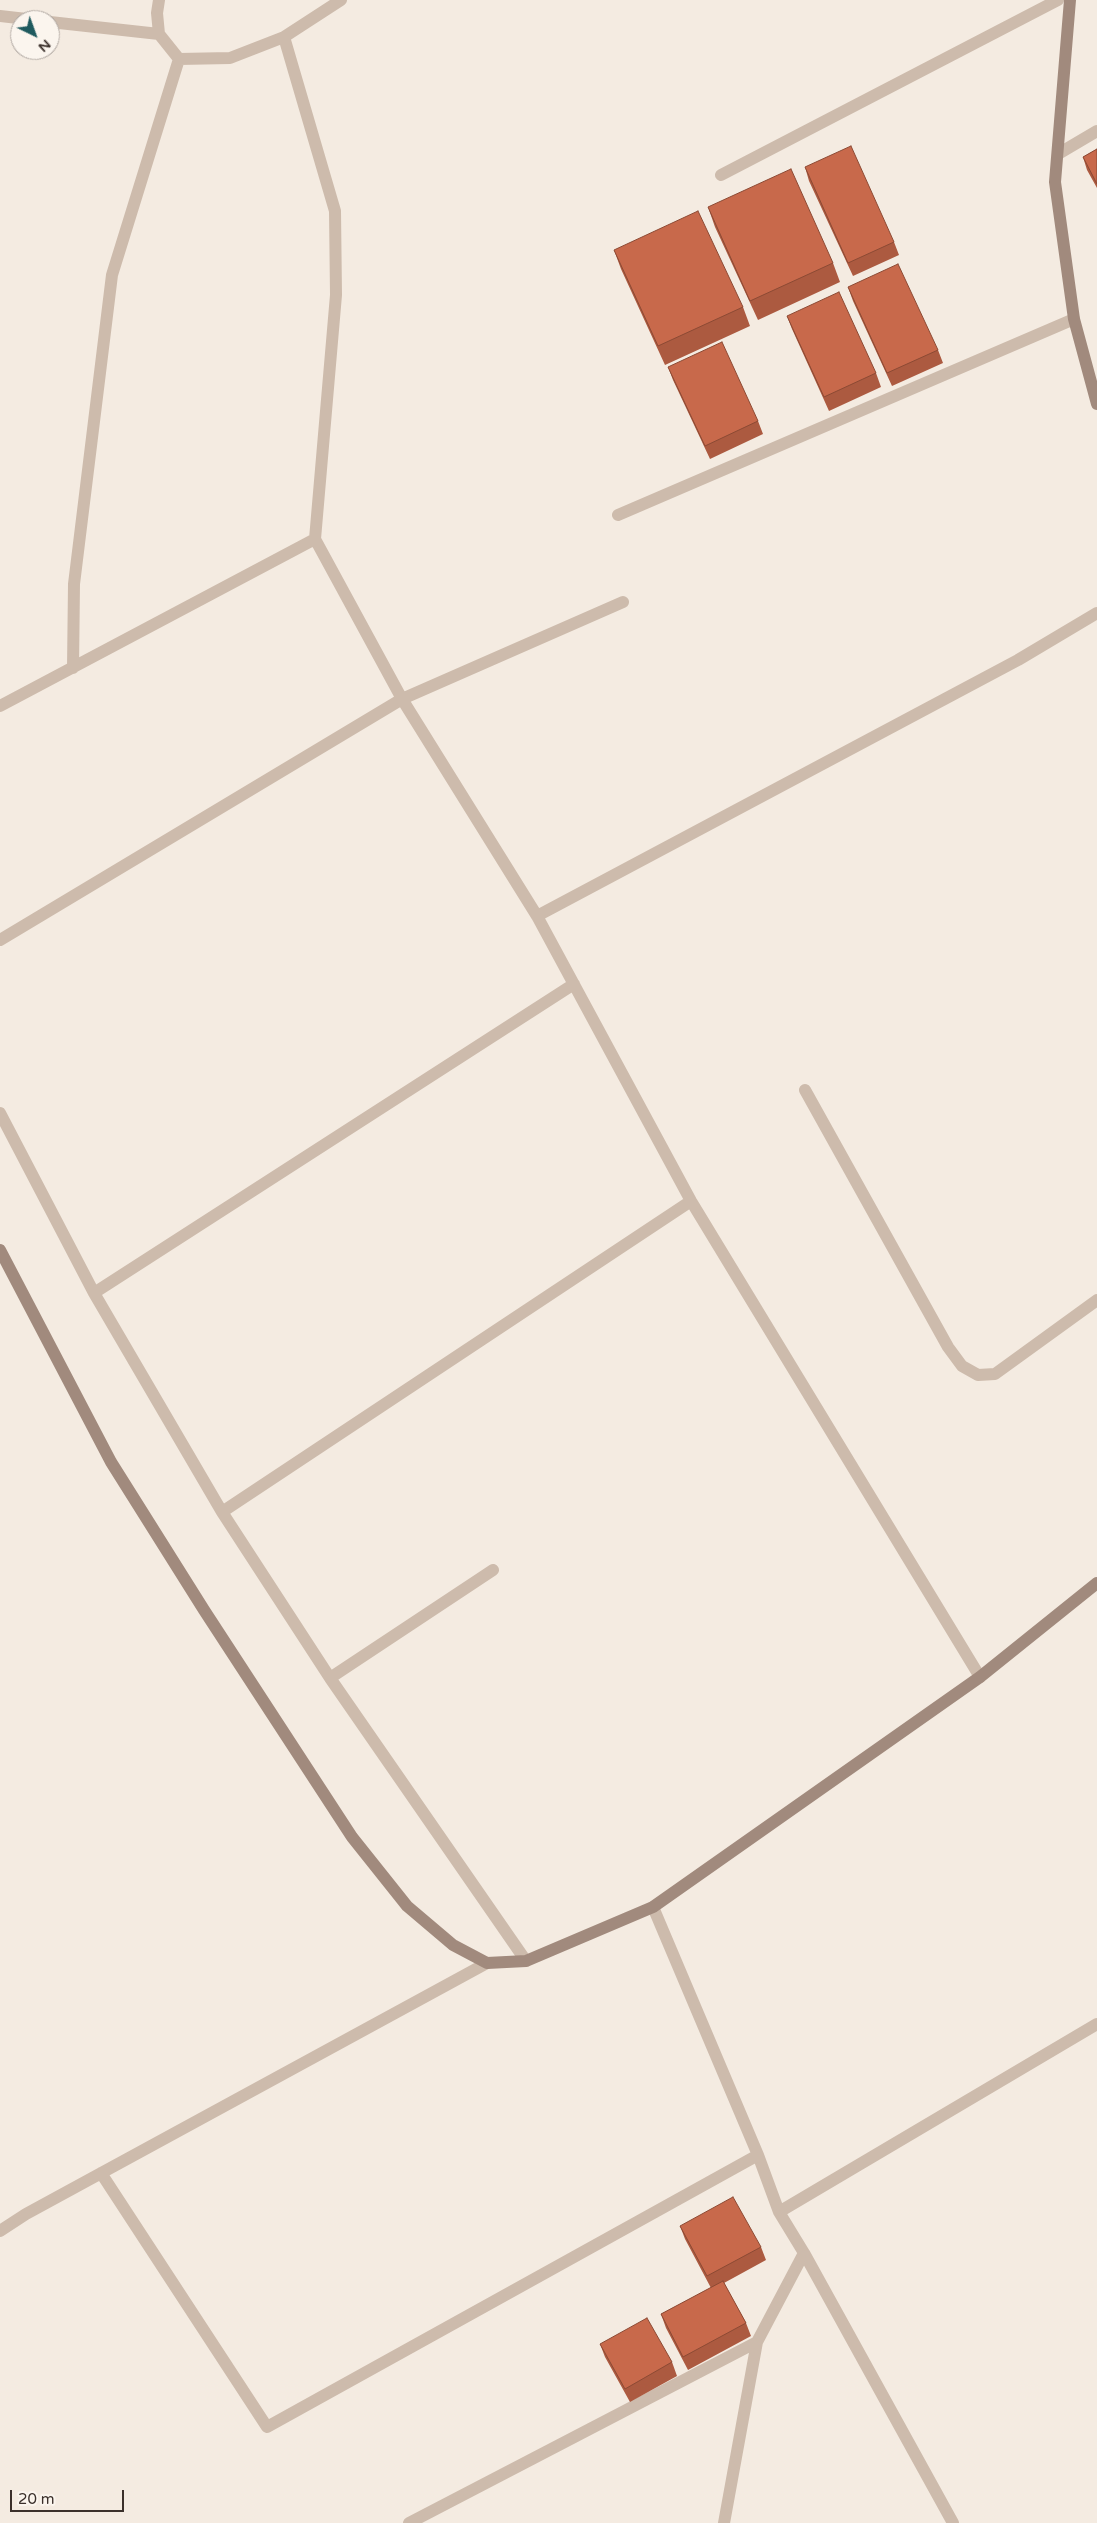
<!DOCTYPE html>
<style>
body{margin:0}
#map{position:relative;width:1097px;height:2523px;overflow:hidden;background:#f4ebe1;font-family:"Varela Round",sans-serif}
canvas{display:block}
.north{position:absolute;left:10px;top:10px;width:50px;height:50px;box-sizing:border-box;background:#fbf5ee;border:1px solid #aea6a0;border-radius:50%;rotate:138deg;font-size:14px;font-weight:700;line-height:20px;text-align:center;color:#3b302b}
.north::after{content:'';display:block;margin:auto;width:18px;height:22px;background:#1f5a5e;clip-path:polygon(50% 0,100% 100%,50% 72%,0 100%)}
.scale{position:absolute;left:10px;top:2490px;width:114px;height:22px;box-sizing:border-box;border:2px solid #3b302b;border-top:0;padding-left:6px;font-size:15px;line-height:18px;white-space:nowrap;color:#3b302b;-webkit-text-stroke:4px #fbf5ee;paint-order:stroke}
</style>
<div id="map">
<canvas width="1097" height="2523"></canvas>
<div class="north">N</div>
<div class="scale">20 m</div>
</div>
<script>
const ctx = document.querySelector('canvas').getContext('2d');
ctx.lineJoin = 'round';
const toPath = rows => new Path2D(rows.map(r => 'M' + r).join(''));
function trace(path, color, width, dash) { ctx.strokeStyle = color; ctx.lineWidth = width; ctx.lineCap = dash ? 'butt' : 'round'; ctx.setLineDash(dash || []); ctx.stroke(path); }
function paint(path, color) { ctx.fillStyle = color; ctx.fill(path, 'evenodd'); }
trace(toPath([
 [159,0,157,13,159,34,179,59,230,58,284,37,341,0],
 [0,16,35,20],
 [50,22,159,34],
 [284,37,335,211,336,295,315,539,402,699,537,916,691,1201,980,1677],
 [1058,154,1097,131],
 [721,175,1058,0],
 [618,515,1074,319],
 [73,668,74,584,112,275,179,59],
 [0,706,315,539],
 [537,916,1018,660,1097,613],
 [0,940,402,699,623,602],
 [805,1090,948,1347,962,1366,978,1375,995,1374,1097,1300],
 [0,1113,94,1293,222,1512,330,1678,526,1961],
 [94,1293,574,984],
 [222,1512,691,1201],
 [330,1678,493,1570],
 [653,1907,758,2155,779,2212,804,2253,953,2523],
 [101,2173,267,2427,758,2155],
 [779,2212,1097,2024],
 [0,2231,26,2214,487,1963],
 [409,2523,757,2342],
 [724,2523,757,2342,804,2253]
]), '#cdbbac', 12);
trace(toPath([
 [1070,0,1055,182,1074,319,1097,404],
 [0,1250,111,1462,204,1610,352,1837,407,1906,453,1945,487,1963,526,1961,653,1907,980,1677,1097,1583]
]), '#a18a7d', 12);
paint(toPath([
 [1097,149,1097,188,1087,170,1083,157],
 [805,167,894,242,899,255,853,276,809,181],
 [708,207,833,263,840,282,758,320,715,227],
 [614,250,743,307,750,326,665,365,621,269],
 [848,287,938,350,943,363,892,386,853,301],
 [787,316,876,373,881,387,829,411,792,329],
 [668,367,758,421,763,434,710,459,673,380],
 [680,2226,761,2247,766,2260,724,2283,746,2323,751,2336,688,2370,666,2328,661,2314,711,2288,685,2239],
 [600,2344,672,2362,677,2376,630,2402,605,2357]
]), '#ac5a40');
const building = toPath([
 [851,146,894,242,848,263,805,167,851,146],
 [1097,149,1097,184,1083,157,1097,149],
 [791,169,833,263,750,301,708,207,791,169],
 [698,211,743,307,658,346,614,250,698,211],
 [898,264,938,350,887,373,848,287,898,264],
 [839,292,876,373,824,397,787,316,839,292],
 [722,342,758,421,705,446,668,367,722,342],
 [733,2197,761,2247,707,2276,680,2226,733,2197],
 [723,2281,746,2323,683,2357,661,2314,723,2281],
 [647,2318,672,2362,625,2389,600,2344,647,2318]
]);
paint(building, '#c8694b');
trace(building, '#8c4a34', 1);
</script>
